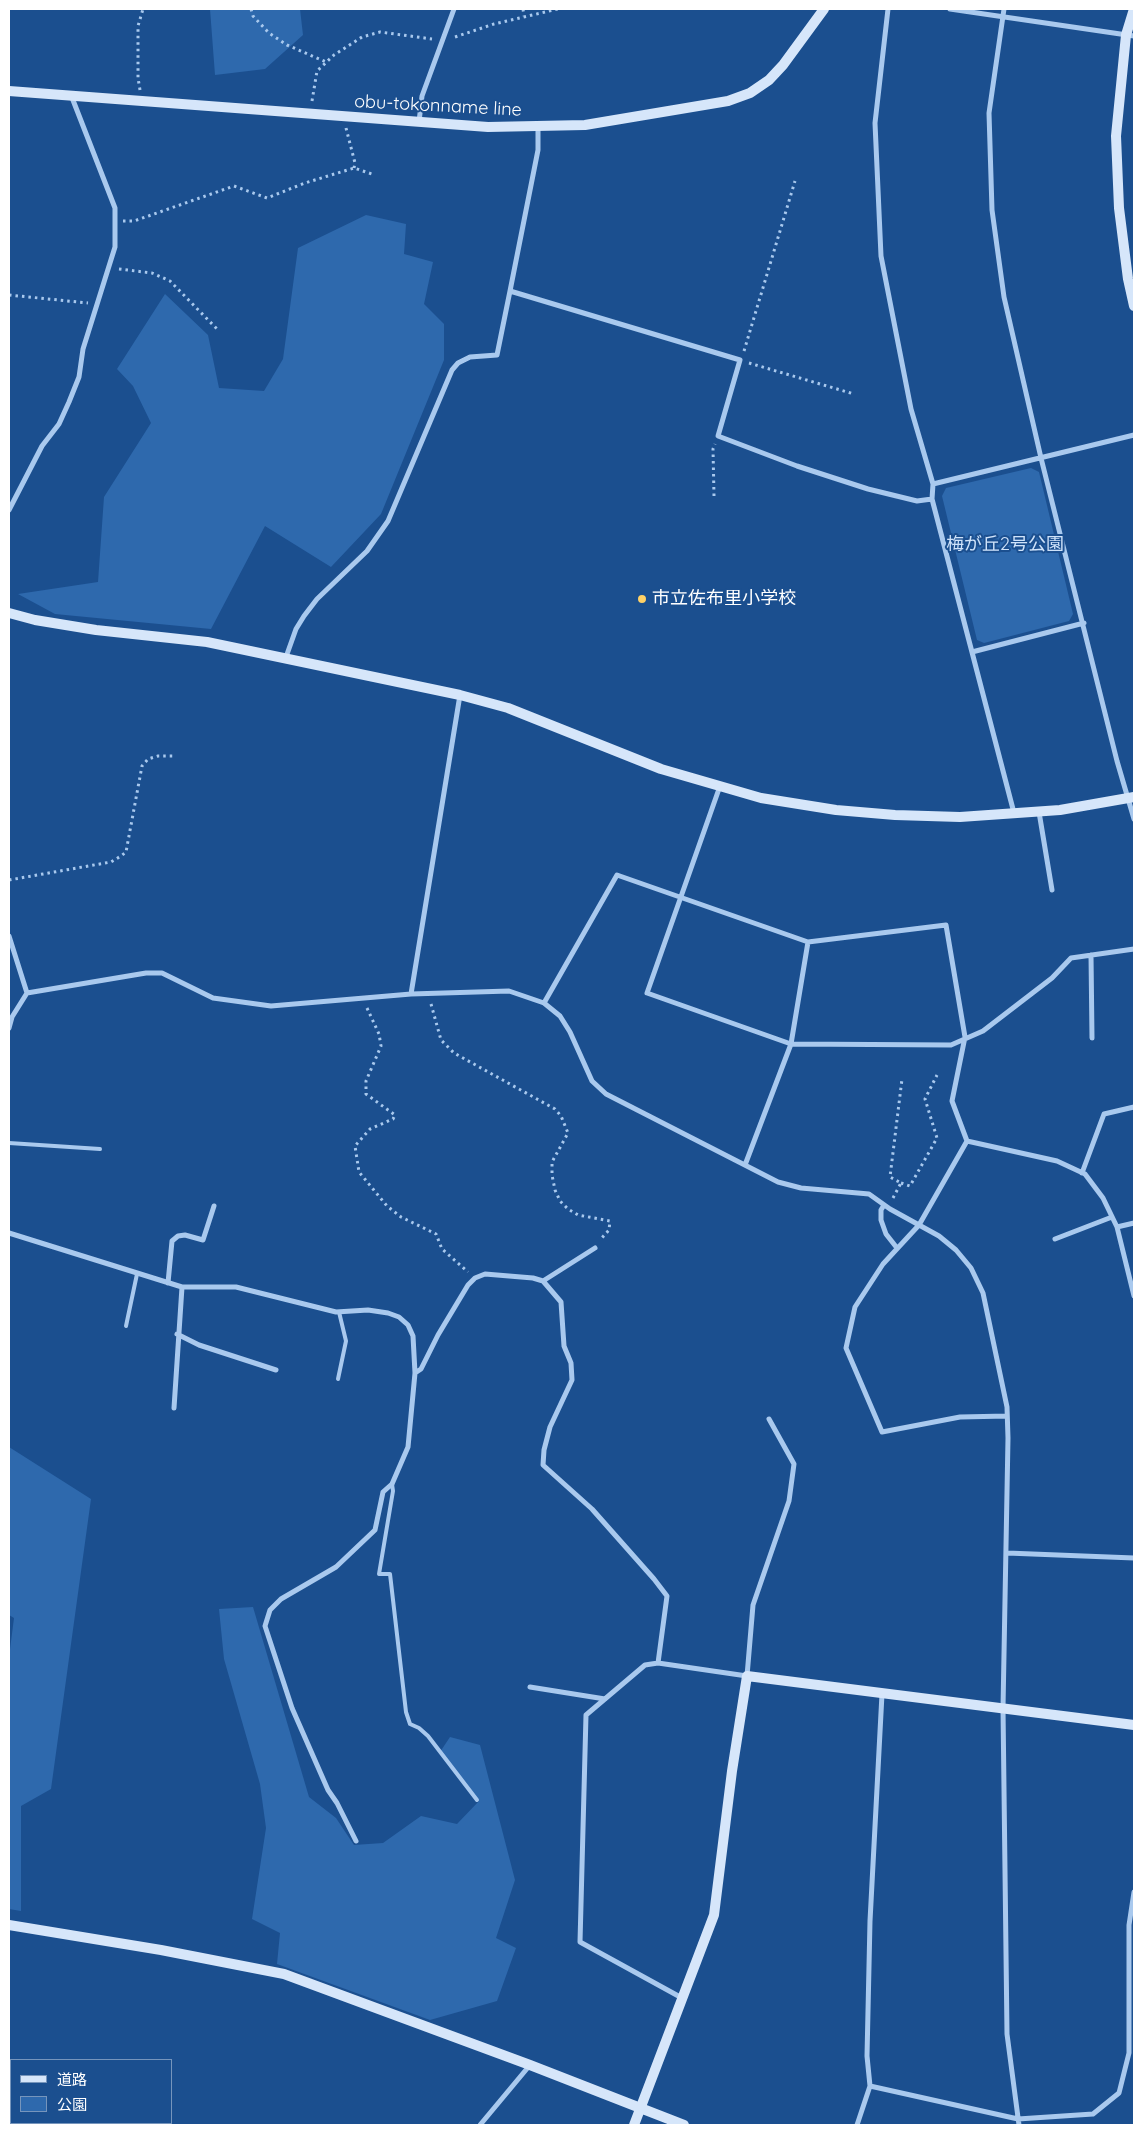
<!DOCTYPE html>
<meta charset="utf-8">
<style>
body{margin:0}
#map{position:relative;width:1143px;height:2134px;overflow:hidden;background:#1b4f8f;font-family:Quicksand,"Noto Sans JP",sans-serif}
canvas{display:block}
.frame{position:absolute;inset:0;border:10px solid #fff;pointer-events:none}
.legend{position:absolute;left:10px;top:2059px;width:162px;height:65px;box-sizing:border-box;background:#1b4f8f;border:1px solid #7695bc;margin:0;padding:6px 9px;list-style:none;font-size:15px;color:#fff}
.legend li{display:flex;align-items:center;gap:10px;height:25px}
.legend b{width:25px;border:1px solid #7695bc}
</style>
<div id="map">
<canvas width="1143" height="2134"></canvas>
<div class="frame"></div>
<ul class="legend">
<li><b style="height:6px;background:#d6e6fa"></b>道路</li>
<li><b style="height:14px;background:#2e69ad"></b>公園</li>
</ul>
</div>
<script>
const ctx = document.querySelector('canvas').getContext('2d');
ctx.lineJoin = 'round';
function paint(path, color) { ctx.fillStyle = color; ctx.fill(path, 'evenodd'); }
const toPath = rows => new Path2D(rows.map(r => 'M' + r).join(''));
function trace(path, color, width, dash) { ctx.strokeStyle = color; ctx.lineWidth = width; ctx.lineCap = dash ? 'butt' : 'round'; ctx.setLineDash(dash || []); ctx.stroke(path); }
function write(font, color, halo, rows, align = 'center') {
  ctx.font = font + ' Quicksand,"Noto Sans JP",sans-serif'; ctx.lineWidth = 4; ctx.setLineDash([]); ctx.textBaseline = 'middle'; ctx.strokeStyle = halo; ctx.fillStyle = color; for (const [text, x, y, turn = 0] of rows) {
    ctx.save(); ctx.translate(x, y); ctx.rotate((+turn || 0) * Math.PI / 180); ctx.textAlign = isNaN(turn) ? turn : align; if (halo) ctx.strokeText(text, 0, 0); ctx.fillText(text, 0, 0); ctx.restore();
  }
}
paint(toPath([
 [210,9,300,9,303,35,265,69,215,75],
 [366,215,406,224,404,254,433,262,424,304,444,324,444,360,381,514,331,567,265,526,211,629,55,614,18,594,98,582,104,497,151,423,133,386,117,369,165,294,208,335,219,388,264,391,283,359,298,248],
 [1031,468,1039,472,1073,614,1069,621,984,643,977,640,942,496,946,488],
 [9,1447,91,1499,51,1789,21,1806,21,1911,9,1909,9,1657,14,1618,9,1615],
 [253,1607,309,1797,336,1818,354,1845,383,1843,421,1816,457,1824,479,1801,440,1752,450,1737,480,1745,515,1880,496,1938,516,1948,497,2001,430,2020,277,1964,280,1933,252,1919,266,1828,260,1784,224,1659,219,1609]
]), '#2e69ad');
trace(toPath([
 [251,9,253,16,269,33,287,45,326,62],
 [523,9,524,16],
 [455,37,494,24,558,9],
 [140,90,138,78,138,26,143,9],
 [312,101,317,71,334,55,362,37,380,32,432,39],
 [346,128,355,163,354,168],
 [123,221,134,221,234,186,267,198,305,183,354,168,372,174],
 [119,269,152,273,170,281,218,330],
 [9,295,88,303],
 [744,351,795,181],
 [749,363,854,394],
 [714,496,713,449,715,444],
 [9,880,111,862,121,856,126,852,142,766,148,759,158,756,176,756],
 [431,1004,441,1040,454,1053,555,1109,561,1116,568,1133,552,1162,552,1175,555,1190,560,1201,568,1209,578,1215,610,1221,609,1230,600,1240],
 [367,1008,379,1034,381,1046,366,1081,366,1094,395,1115,393,1119,370,1129,355,1146,359,1172,387,1206,401,1217,436,1234,442,1249,468,1272],
 [901,1183,910,1186,937,1138,925,1099,937,1075],
 [893,1198,901,1183,890,1177,902,1079]
]), '#a9c9ee', 3, [2.5, 4]);
trace(toPath([
 [9,1143,100,1149],
 [126,1326,137,1274],
 [338,1379,346,1341,339,1312],
 [392,1484,393,1491,379,1574,390,1574,406,1712,410,1724,419,1728,428,1736,477,1800]
]), '#a9c9ee', 4);
trace(toPath([
 [888,9,875,123,881,256,911,409,933,484,932,499,1014,813],
 [950,9,1134,36],
 [1004,9,989,113,992,210,1004,297,1041,458,1117,761,1134,819],
 [419,122,422,96,454,9],
 [538,127,538,150,510,291,740,360,718,436,797,466,868,489,917,501,932,499],
 [933,484,1134,435],
 [9,510,42,446,59,424,69,402,79,377,83,349,115,247,115,208,71,95],
 [972,652,1084,623],
 [286,657,296,629,304,616,317,599,367,551,388,521,452,370,458,363,470,357,497,355,510,291],
 [720,786,647,993,791,1044,951,1045,983,1031,1052,978,1071,958,1134,949],
 [1039,812,1052,890],
 [9,936,27,993],
 [1091,955,1092,1038],
 [411,994,460,695],
 [544,1003,617,875,808,942,946,925,965,1037,952,1101,967,1141],
 [9,1028,12,1017,27,993,146,973,162,973,213,998,271,1006,411,994,509,991,544,1003,560,1016,570,1032,592,1081,606,1094,778,1182,801,1188,869,1194,890,1209,939,1236,956,1250,971,1268,983,1293,1007,1407,1008,1438,1003,1708,1007,2034,1019,2125],
 [745,1165,791,1044,808,942],
 [1082,1173,1104,1114,1134,1107],
 [884,1205,881,1210,881,1220,886,1234,897,1248],
 [1117,1227,1134,1223],
 [9,1233,182,1287,236,1287,336,1312,368,1310,388,1313,399,1317,408,1325,413,1336,415,1373,421,1369,438,1335,468,1285,475,1278,485,1274,533,1278,543,1281,561,1302,564,1346,571,1363,572,1380,550,1427,544,1450,543,1465,592,1509,654,1579,667,1596,658,1663],
 [1055,1239,1112,1217],
 [543,1281,595,1248],
 [168,1283,172,1241,178,1236,185,1235,203,1240,214,1206],
 [177,1334,199,1345,276,1370],
 [174,1408,182,1287],
 [1007,1416,960,1417,882,1432,846,1348,855,1307,883,1264,919,1225,967,1141,1057,1161,1085,1174,1103,1198,1117,1227,1134,1296],
 [1007,1553,1134,1558],
 [530,1687,605,1699],
 [356,1841,337,1803,328,1790,292,1708,265,1626,270,1610,281,1599,336,1567,375,1530,383,1492,392,1484,408,1447,415,1373],
 [682,1998,580,1942,586,1715,645,1665,658,1663,747,1676,753,1605,789,1501,794,1464,769,1419],
 [870,2086,1018,2119,1093,2114,1119,2093,1129,2053,1129,1925,1134,1892],
 [480,2125,530,2065],
 [857,2125,870,2086,867,2056,870,1921,882,1694]
]), '#a9c9ee', 5);
trace(toPath([
 [1134,9,1126,35,1116,136,1119,208,1128,279,1134,306],
 [9,91,488,127,585,125,728,101,750,93,769,80,783,65,824,9],
 [9,613,35,620,96,630,207,642,460,695,508,708,661,769,761,798,836,810,895,815,960,817,1060,810,1134,797],
 [9,1925,161,1950,284,1974,530,2065,684,2125],
 [634,2125,714,1915,732,1771,747,1676,1134,1725]
]), '#d6e6fa', 10);
for (const [x, y, r, color] of [
 [642,599,5,"#ffd166"]
]) { const dot = new Path2D(); dot.arc(x, y, r, 0, 2 * Math.PI); ctx.fillStyle = color; ctx.fill(dot); trace(dot, '#1b4f8f', 2); }
write('18px', '#fff', '#1b4f8f', [
 ["obu-tokonname line",438,106,3]
]);
write('18px', '#cfe3fa', '#1b4f8f', [
 ["梅が丘2号公園",1005,545]
]);
write('18px', '#fff', '#1b4f8f', [
 ["市立佐布里小学校",652,599]
], 'left');
</script>
